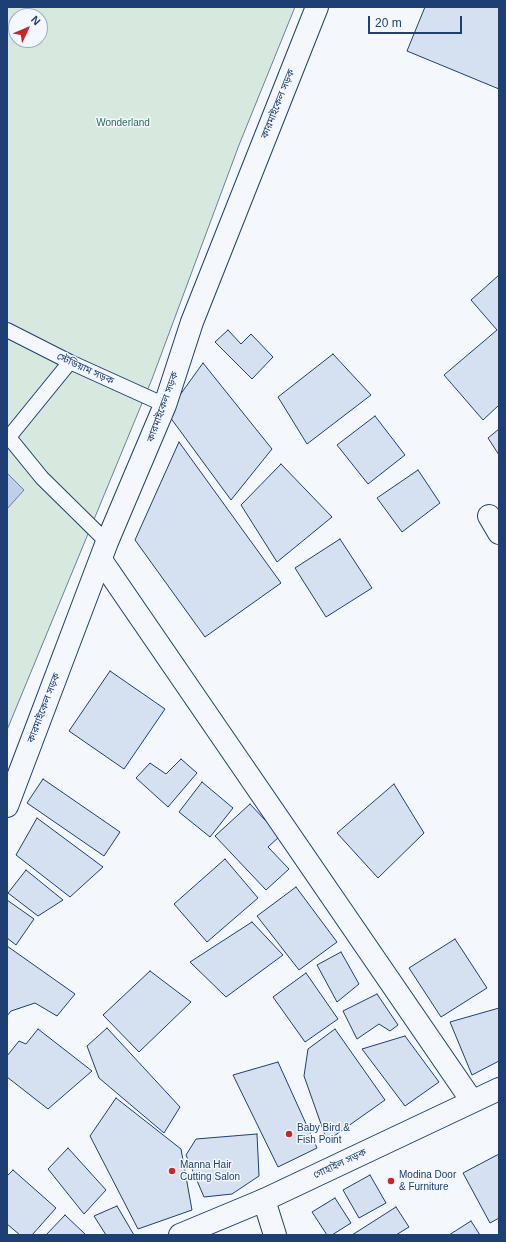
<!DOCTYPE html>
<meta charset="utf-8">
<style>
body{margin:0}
#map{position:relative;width:506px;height:1242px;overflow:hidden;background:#f4f7fb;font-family:Arial,sans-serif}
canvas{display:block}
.frame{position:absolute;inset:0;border:8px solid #1d3f73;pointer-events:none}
.north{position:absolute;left:8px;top:8px;width:40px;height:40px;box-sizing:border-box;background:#f4f7fb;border:1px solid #9eadc5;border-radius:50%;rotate:46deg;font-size:11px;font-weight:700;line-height:16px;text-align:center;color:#1d3f73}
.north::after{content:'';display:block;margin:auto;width:14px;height:18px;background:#c62828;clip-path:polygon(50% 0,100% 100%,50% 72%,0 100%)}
.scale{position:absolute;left:368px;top:16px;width:94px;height:18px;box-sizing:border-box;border:2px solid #1d3f73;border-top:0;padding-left:5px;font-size:12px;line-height:14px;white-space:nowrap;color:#1d3f73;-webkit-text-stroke:3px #f4f7fb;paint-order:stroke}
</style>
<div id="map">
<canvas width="506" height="1242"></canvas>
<div class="frame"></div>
<div class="north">N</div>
<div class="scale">20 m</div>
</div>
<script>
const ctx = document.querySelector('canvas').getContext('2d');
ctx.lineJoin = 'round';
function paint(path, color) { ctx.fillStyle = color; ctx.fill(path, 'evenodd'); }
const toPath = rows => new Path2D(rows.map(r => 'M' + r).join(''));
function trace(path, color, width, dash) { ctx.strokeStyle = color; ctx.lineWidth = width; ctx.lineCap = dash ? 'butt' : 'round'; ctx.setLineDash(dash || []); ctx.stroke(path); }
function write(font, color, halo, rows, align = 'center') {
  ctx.font = font + ' Arial,"Noto Sans Bengali",sans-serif'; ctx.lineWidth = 3; ctx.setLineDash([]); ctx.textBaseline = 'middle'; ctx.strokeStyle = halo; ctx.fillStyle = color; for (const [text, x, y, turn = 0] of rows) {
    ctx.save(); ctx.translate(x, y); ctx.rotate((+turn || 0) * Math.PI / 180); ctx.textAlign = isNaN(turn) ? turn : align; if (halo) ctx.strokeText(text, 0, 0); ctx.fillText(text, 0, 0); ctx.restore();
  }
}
const green = toPath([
 [7,7,295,7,239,145,152,379,7,730,7,7],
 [16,16,40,16,40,40,16,40,16,16]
]);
paint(green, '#d7e8df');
trace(green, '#687fa3', 1);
const water = toPath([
 [7,473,24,490,7,509,7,473]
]);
paint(water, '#bed0e5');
trace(water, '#687fa3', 1);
const building = toPath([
 [425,7,499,7,499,89,407,51,425,7],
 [499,275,499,405,483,420,444,375,497,330,471,300,499,275],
 [228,330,241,344,251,334,273,357,252,379,215,342,228,330],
 [333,354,371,395,307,444,278,397,333,354],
 [203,363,272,449,231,500,167,413,203,363],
 [375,416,405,455,368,484,337,445,375,416],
 [499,429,499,455,488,438,499,429],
 [179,442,281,583,205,637,135,540,179,442],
 [281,464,332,517,277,562,241,505,281,464],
 [418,470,440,503,402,532,377,498,418,470],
 [340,539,372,588,326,617,295,568,340,539],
 [110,671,165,709,124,769,69,731,110,671],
 [181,759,197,773,168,807,136,778,150,763,166,774,181,759],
 [43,779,120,832,104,856,27,803,43,779],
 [202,782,233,808,210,837,179,812,202,782],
 [394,784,424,833,378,878,337,833,394,784],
 [250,804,280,836,268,847,289,869,266,890,215,836,250,804],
 [37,818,103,867,70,897,16,855,37,818],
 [225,859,258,898,207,942,174,904,225,859],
 [26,870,63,900,38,916,8,893,26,870],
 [296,887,337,942,299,970,257,916,296,887],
 [7,900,34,919,16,945,7,938,7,900],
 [252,922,283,955,226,997,190,962,252,922],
 [455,939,487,988,441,1017,409,968,455,939],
 [7,946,75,994,57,1016,35,1003,11,1011,7,1016,7,946],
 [341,952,359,984,337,1002,317,965,341,952],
 [150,971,191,1002,139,1052,103,1015,150,971],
 [306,973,338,1019,305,1042,273,997,306,973],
 [377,994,398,1025,390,1031,379,1024,357,1039,343,1011,377,994],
 [499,1008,499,1061,472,1075,450,1022,499,1008],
 [107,1028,180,1107,164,1133,99,1078,87,1046,107,1028],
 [38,1029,92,1071,48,1109,7,1077,7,1056,19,1041,26,1044,38,1029],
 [335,1029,385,1100,327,1141,304,1076,308,1049,335,1029],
 [405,1036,439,1082,405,1106,362,1049,405,1036],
 [278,1062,317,1148,278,1167,233,1075,278,1062],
 [116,1098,181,1149,192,1210,138,1229,90,1136,116,1098],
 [257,1134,259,1176,232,1194,204,1197,186,1155,196,1139,257,1134],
 [68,1148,106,1190,84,1214,48,1169,68,1148],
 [499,1154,499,1218,490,1223,463,1173,499,1154],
 [13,1170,56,1208,32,1235,20,1235,7,1224,7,1176,13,1170],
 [370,1175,386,1203,359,1218,343,1190,370,1175],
 [335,1198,351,1223,332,1235,327,1235,312,1212,335,1198],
 [117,1206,134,1235,106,1235,94,1216,117,1206],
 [396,1207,409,1227,396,1235,352,1235,396,1207],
 [65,1215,86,1235,46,1235,65,1215],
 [471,1221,480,1235,449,1235,471,1221]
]);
paint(building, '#d5e0f0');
trace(building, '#1d3f73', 1);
const lane = toPath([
 [7,330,70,362,165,405],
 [7,435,42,478,107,542],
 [9,437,70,362]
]);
const street = toPath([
 [489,516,499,533],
 [101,560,472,1101],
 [264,1200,275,1235]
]);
const secondary = toPath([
 [7,806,107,542,165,405,192,322,317,7],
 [180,1235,264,1200,499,1089]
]);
trace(lane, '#1d3f73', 16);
trace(street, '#1d3f73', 24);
trace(secondary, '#1d3f73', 24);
trace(lane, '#f4f7fb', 14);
trace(street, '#f4f7fb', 22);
trace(secondary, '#f4f7fb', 22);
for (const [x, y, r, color] of [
 [289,1134,4,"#c62828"],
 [172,1171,4,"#c62828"],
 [391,1181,4,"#c62828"]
]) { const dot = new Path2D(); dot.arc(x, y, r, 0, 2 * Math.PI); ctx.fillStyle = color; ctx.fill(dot); trace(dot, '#f4f7fb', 1.5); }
write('10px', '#1d3f73', '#f4f7fb', [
 ["কারমাইকেল সড়ক",278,104,-68],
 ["স্টেডিয়াম সড়ক",85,369,25],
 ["কারমাইকেল সড়ক",163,407,-70],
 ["কারমাইকেল সড়ক",44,708,-69],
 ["গোহাইল সড়ক",340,1164,-25]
]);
write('10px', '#2c6c60', '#f4f7fb', [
 ["Wonderland",123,123]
]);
write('10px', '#1d3f73', '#f4f7fb', [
 ["Baby Bird &",297,1128],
 ["Fish Point",297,1140],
 ["Manna Hair",180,1165],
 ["Cutting Salon",180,1177],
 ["Modina Door",399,1175],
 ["& Furniture",399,1187]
], 'left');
</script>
